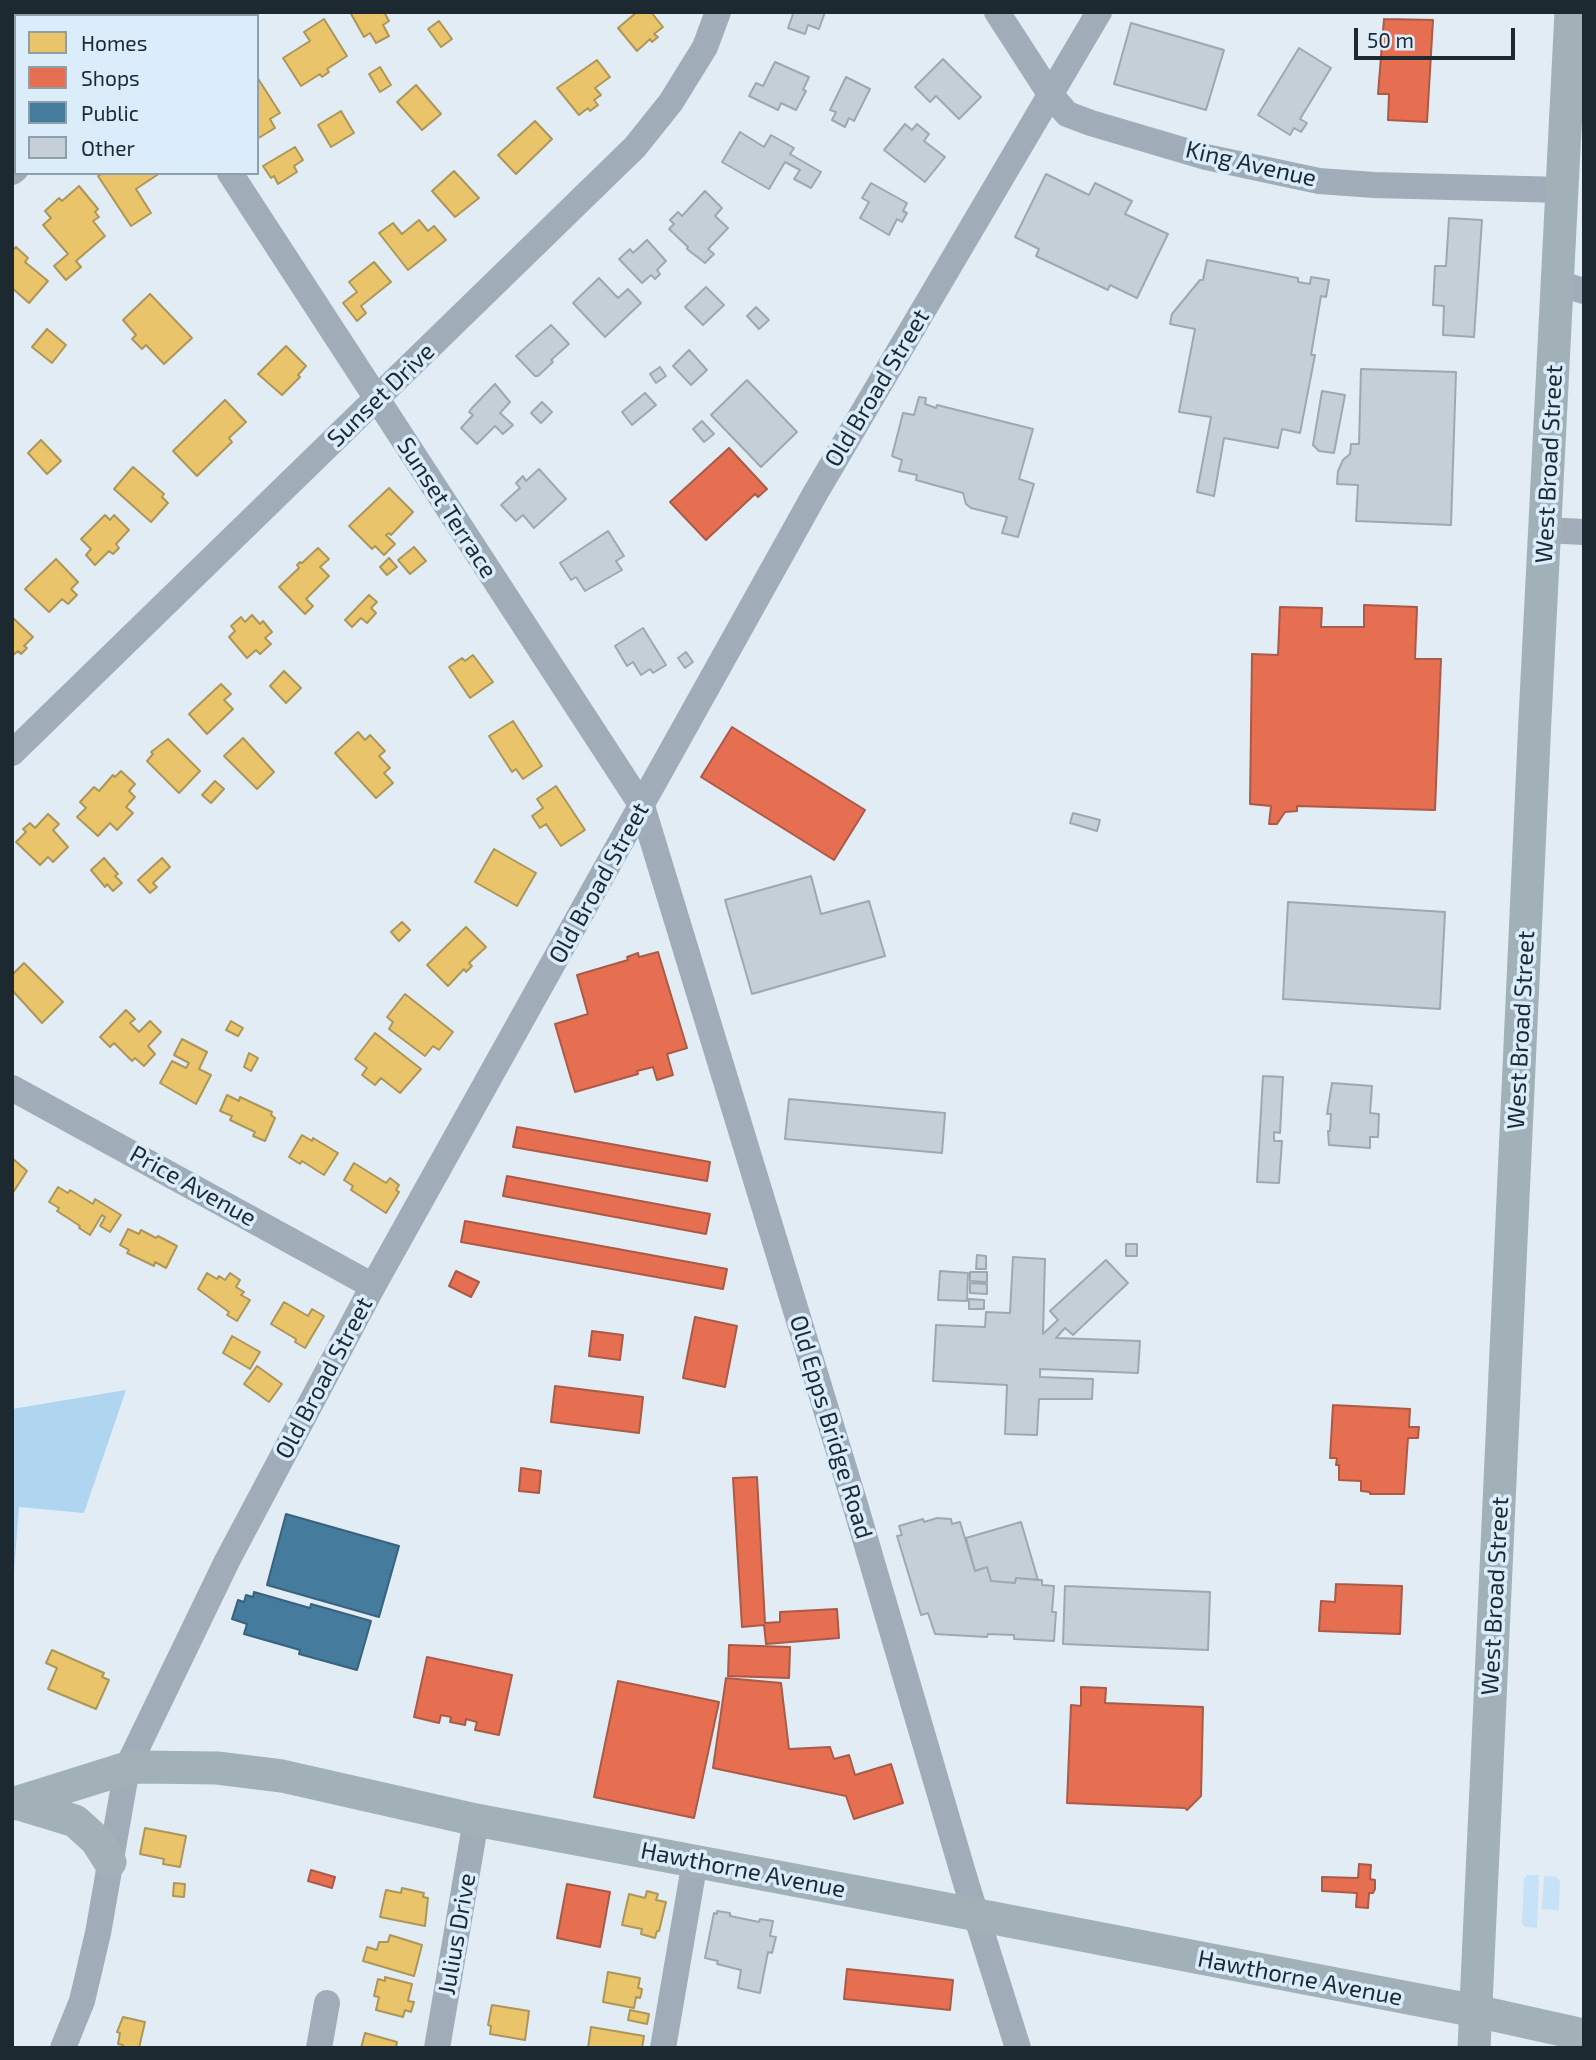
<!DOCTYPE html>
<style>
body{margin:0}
#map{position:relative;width:1596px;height:2060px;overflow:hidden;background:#e2ecf4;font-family:"Exo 2",sans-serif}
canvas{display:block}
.frame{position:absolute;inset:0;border:14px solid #1d2931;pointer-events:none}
.legend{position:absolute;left:14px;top:14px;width:245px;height:161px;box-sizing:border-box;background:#dbedfb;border:2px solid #8f9faa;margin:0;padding:9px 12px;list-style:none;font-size:21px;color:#1d2931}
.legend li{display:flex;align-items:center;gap:14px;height:35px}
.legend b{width:35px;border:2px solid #8f9faa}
.scale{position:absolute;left:1354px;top:28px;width:161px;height:32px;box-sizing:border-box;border:4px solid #1d2931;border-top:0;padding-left:9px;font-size:21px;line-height:24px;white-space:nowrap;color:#1d2931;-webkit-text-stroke:5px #dbedfb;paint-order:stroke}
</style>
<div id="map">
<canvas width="1596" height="2060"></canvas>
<div class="frame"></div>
<ul class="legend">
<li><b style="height:19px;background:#e9c46a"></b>Homes</li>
<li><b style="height:19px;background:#e76f51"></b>Shops</li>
<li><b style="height:19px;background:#457b9d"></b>Public</li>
<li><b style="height:19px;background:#c5cfd7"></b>Other</li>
</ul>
<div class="scale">50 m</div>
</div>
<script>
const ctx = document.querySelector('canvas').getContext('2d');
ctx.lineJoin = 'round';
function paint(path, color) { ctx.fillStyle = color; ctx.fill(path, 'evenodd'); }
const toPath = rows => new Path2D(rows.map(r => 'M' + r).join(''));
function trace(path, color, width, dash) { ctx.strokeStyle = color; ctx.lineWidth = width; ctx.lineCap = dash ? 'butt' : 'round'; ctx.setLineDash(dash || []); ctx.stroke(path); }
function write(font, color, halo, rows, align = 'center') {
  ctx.font = font + ' "Exo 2",sans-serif'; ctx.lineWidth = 7; ctx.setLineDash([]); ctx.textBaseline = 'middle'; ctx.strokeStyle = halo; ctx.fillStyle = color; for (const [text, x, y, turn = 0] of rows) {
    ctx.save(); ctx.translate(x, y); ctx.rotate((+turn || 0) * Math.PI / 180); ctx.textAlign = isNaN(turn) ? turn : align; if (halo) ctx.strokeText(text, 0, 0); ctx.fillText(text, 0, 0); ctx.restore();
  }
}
paint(toPath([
 [1527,1875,1539,1875,1537,1928,1525,1927,1522,1924,1524,1879],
 [1544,1876,1557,1877,1560,1882,1559,1910,1542,1909]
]), '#c5e2f7');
paint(toPath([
 [126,1390,84,1513,19,1507,12,1598,12,1409]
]), '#b0d5f1');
const homes = toPath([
 [350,12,384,12,389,21,383,25,389,36,376,43,370,33,364,37,350,12],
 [637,12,651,12,663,27,654,34,658,37,652,42,650,39,637,51,618,28,637,12],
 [324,19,347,56,327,69,329,72,322,77,320,74,301,86,283,58,310,41,304,32,324,19],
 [439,21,452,39,441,47,428,29,439,21],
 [597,60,610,77,595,88,601,95,594,100,598,105,590,111,588,108,579,115,557,88,597,60],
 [380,67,391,85,380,92,369,74,380,67],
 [257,77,280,113,270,119,275,128,257,139,257,77],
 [416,85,441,114,422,130,397,102,416,85],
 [341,111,354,133,331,147,318,125,341,111],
 [535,121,552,139,516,174,498,155,535,121],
 [295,147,303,160,294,166,297,172,278,184,274,176,271,178,263,166,295,147],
 [454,171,479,198,455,217,432,191,454,171],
 [103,173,160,173,136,189,151,213,131,226,98,176,103,173],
 [79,186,98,209,95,212,99,217,93,221,105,236,76,261,81,267,66,280,54,266,68,254,43,225,51,218,45,211,59,198,62,201,79,186],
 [419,220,428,231,434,226,446,240,408,270,379,233,393,223,402,234,419,220],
 [16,247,28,258,25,262,48,281,29,303,12,288,12,251,16,247],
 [374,262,391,282,361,306,366,313,357,321,343,303,357,292,349,282,374,262],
 [150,294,192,338,164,364,146,345,142,349,132,339,136,335,123,320,150,294],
 [47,329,66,345,52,363,32,347,47,329],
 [286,346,306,366,298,375,300,377,282,395,258,374,286,346],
 [225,400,246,422,229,438,232,442,197,476,173,451,225,400],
 [41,440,61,461,47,474,28,453,41,440],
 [133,467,164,494,162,497,168,503,151,522,114,489,133,467],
 [389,488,413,512,391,535,389,533,386,535,395,544,384,555,375,546,372,549,349,526,389,488],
 [105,515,110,520,114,515,129,530,116,544,119,548,113,554,109,551,95,565,86,555,91,549,81,539,105,515],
 [414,547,426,561,410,574,398,560,414,547],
 [318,548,329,559,320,567,329,576,306,599,313,606,305,614,279,587,299,568,297,565,300,562,302,563,318,548],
 [389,558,397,567,387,575,380,567,389,558],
 [56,559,78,582,71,589,77,595,68,604,62,599,49,612,25,589,56,559],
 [369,595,377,602,371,608,376,613,367,623,361,618,352,627,345,620,369,595],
 [252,615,260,624,263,621,272,632,265,638,271,644,260,654,256,650,247,658,229,637,235,631,231,626,241,617,245,622,252,615],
 [12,617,33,637,24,646,27,648,21,654,18,651,12,656,12,617],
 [473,655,493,682,470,698,449,667,462,658,465,661,473,655],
 [284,671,301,688,286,703,270,686,284,671],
 [221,684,231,694,224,700,233,709,207,734,189,714,221,684],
 [513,721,542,766,523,779,516,769,512,772,489,736,513,721],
 [358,732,365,740,370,735,385,751,379,756,390,768,384,773,393,783,376,798,335,753,358,732],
 [243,738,274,772,257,789,224,756,243,738],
 [168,739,200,771,179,793,147,761,153,754,151,752,168,739],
 [121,771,135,784,129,791,135,797,126,807,133,813,117,830,110,823,98,836,77,817,86,808,80,802,94,787,99,791,113,775,115,777,121,771],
 [215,781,224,789,211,803,202,795,215,781],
 [556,786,585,830,561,846,546,824,540,828,532,816,543,808,537,799,556,786],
 [48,814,59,824,53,830,68,847,53,862,48,857,40,865,16,842,26,832,23,829,30,823,35,828,48,814],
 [494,849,536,873,517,906,475,882,494,849],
 [104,858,118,874,115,876,122,883,113,891,107,884,105,887,91,870,104,858],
 [162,858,170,867,153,883,157,887,150,893,138,880,162,858],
 [402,922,410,930,399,941,391,932,402,922],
 [466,927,486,947,469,963,472,966,466,972,464,969,448,986,427,965,466,927],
 [24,963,63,1002,42,1023,12,990,12,975,24,963],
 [405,994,453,1032,439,1050,433,1046,425,1056,389,1029,393,1022,387,1017,405,994],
 [126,1010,135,1019,130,1023,139,1032,150,1021,161,1032,148,1046,155,1054,144,1066,135,1058,132,1061,114,1043,110,1047,100,1037,126,1010],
 [231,1021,243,1028,238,1036,226,1030,231,1021],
 [375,1033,421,1069,400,1093,381,1078,375,1085,362,1075,367,1068,355,1059,375,1033],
 [182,1039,207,1052,199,1069,211,1075,196,1104,160,1083,172,1061,186,1068,189,1063,174,1055,182,1039],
 [249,1053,258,1058,251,1071,244,1067,249,1053],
 [227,1095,239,1101,240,1097,272,1112,271,1115,275,1118,265,1141,253,1136,255,1132,230,1120,232,1116,220,1111,227,1095],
 [302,1135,312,1141,313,1138,338,1153,324,1175,302,1161,300,1164,289,1157,302,1135],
 [12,1158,27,1171,12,1194,12,1158],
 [354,1163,386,1183,390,1178,399,1185,396,1190,399,1192,386,1213,351,1190,353,1186,344,1180,354,1163],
 [58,1187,68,1193,70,1190,93,1204,95,1199,121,1215,110,1232,100,1226,105,1217,102,1215,90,1235,79,1228,80,1226,57,1211,59,1208,49,1202,58,1187],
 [128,1229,139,1234,141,1230,156,1238,158,1236,177,1246,166,1268,155,1262,154,1266,127,1253,129,1250,120,1245,128,1229],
 [207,1273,217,1279,219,1276,225,1280,230,1273,240,1280,236,1287,244,1292,241,1295,250,1300,237,1321,227,1315,229,1312,198,1289,207,1273],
 [284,1302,308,1316,312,1309,324,1316,305,1348,295,1342,296,1339,271,1324,284,1302],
 [232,1336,260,1352,250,1369,223,1353,232,1336],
 [257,1366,282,1384,269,1402,244,1384,257,1366],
 [52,1650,104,1673,102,1677,109,1680,96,1709,48,1689,57,1668,46,1663,52,1650],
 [145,1828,186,1836,180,1867,163,1864,164,1859,140,1854,145,1828],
 [174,1883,185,1884,184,1897,173,1896,174,1883],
 [402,1888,424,1893,423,1897,428,1898,425,1926,380,1917,386,1890,401,1893,402,1888],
 [647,1891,658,1894,656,1900,666,1902,659,1931,657,1931,655,1938,641,1934,642,1929,622,1925,629,1894,645,1898,647,1891],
 [390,1935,422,1945,414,1976,363,1961,367,1947,377,1950,379,1942,388,1942,390,1935],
 [608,1972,640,1978,638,1988,642,1989,641,1995,640,1998,636,1997,634,2008,603,2002,608,1972],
 [385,1977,412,1984,408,2001,414,2002,411,2012,405,2010,403,2017,376,2010,379,1997,374,1996,378,1979,385,1981,385,1977],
 [492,2005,529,2011,525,2040,490,2034,491,2026,488,2025,492,2005],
 [630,2010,649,2014,647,2024,628,2020,630,2010],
 [123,2017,145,2022,139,2048,122,2048,123,2045,118,2044,120,2033,117,2032,123,2017],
 [591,2027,644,2036,642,2048,588,2048,591,2027],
 [365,2033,397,2042,396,2048,361,2048,365,2033]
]);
paint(homes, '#e9c46a');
trace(homes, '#ac9659', 2);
const shops = toPath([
 [1384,19,1433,20,1427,122,1388,120,1389,94,1378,94,1384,19],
 [729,448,767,489,758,497,755,494,706,540,670,502,729,448],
 [1364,605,1417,607,1415,659,1441,659,1435,810,1297,806,1297,811,1285,812,1277,824,1269,824,1271,806,1250,804,1252,654,1278,655,1280,607,1322,608,1321,627,1364,627,1364,605],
 [732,727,865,810,834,860,701,777,732,727],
 [658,952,687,1048,667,1054,673,1075,657,1080,653,1067,637,1071,638,1074,575,1092,555,1024,588,1014,577,975,628,960,627,957,638,953,639,957,658,952],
 [517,1127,710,1162,707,1181,513,1147,517,1127],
 [507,1176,710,1214,706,1234,503,1196,507,1176],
 [465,1221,727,1269,723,1289,461,1242,465,1221],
 [456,1271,479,1282,471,1297,449,1286,456,1271],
 [695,1317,737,1326,725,1387,683,1378,695,1317],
 [592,1331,623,1335,620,1360,589,1356,592,1331],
 [555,1386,643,1397,639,1433,551,1422,555,1386],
 [1333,1405,1410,1409,1409,1427,1419,1427,1418,1438,1408,1438,1404,1494,1370,1494,1370,1492,1361,1491,1361,1481,1339,1480,1339,1465,1336,1465,1337,1458,1330,1458,1333,1405],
 [521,1468,541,1471,539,1493,519,1491,521,1468],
 [757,1477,765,1623,780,1622,780,1612,837,1609,839,1638,766,1644,764,1625,742,1627,733,1478,757,1477],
 [1336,1584,1402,1586,1400,1634,1319,1631,1321,1601,1335,1602,1336,1584],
 [729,1645,790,1647,789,1678,728,1676,729,1645],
 [427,1657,512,1675,499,1735,475,1730,477,1722,466,1719,465,1725,450,1722,451,1717,441,1715,439,1723,414,1717,427,1657],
 [726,1678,781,1683,789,1749,830,1747,834,1759,849,1755,855,1775,891,1764,903,1803,854,1819,846,1796,713,1768,726,1678],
 [618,1681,719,1702,694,1818,594,1797,618,1681],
 [1081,1687,1106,1688,1105,1703,1203,1707,1201,1796,1187,1810,1185,1808,1067,1803,1071,1705,1081,1706,1081,1687],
 [1359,1864,1371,1865,1370,1879,1375,1880,1375,1889,1373,1893,1369,1893,1368,1908,1356,1907,1357,1893,1322,1891,1322,1877,1358,1878,1359,1864],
 [311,1870,335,1877,332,1888,308,1881,311,1870],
 [567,1884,610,1892,600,1947,557,1938,567,1884],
 [847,1969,953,1980,950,2010,844,1999,847,1969]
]);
paint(shops, '#e76f51');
trace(shops, '#aa5a47', 2);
const public = toPath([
 [286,1514,399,1546,379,1617,267,1585,286,1514],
 [254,1592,310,1608,311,1604,371,1621,357,1670,299,1654,300,1650,244,1634,247,1624,232,1619,238,1600,244,1602,246,1595,253,1597,254,1592]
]);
paint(public, '#457b9d');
trace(public, '#39627d', 2);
const building = toPath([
 [825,12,819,29,808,25,805,34,788,28,793,14,790,12,825,12],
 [1131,23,1224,50,1206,110,1114,84,1131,23],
 [1299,48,1331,68,1300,119,1307,123,1301,132,1294,128,1290,135,1258,115,1299,48],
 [943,59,981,97,959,119,936,96,930,102,915,87,943,59],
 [775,62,809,77,803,90,806,91,796,110,781,103,778,110,749,96,756,83,763,86,775,62],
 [846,77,870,89,854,121,849,118,845,127,832,120,836,112,830,110,846,77],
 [905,124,912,130,917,124,929,134,924,141,945,157,925,182,884,150,905,124],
 [740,132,764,147,771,135,794,148,790,154,821,172,811,188,794,179,800,170,785,162,769,189,722,162,740,132],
 [1046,174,1089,195,1095,183,1132,201,1125,214,1168,234,1137,298,1110,285,1108,290,1036,256,1039,249,1015,237,1046,174],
 [871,183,907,203,903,211,907,213,902,222,897,219,889,235,860,218,869,202,862,198,871,183],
 [705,191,722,208,715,216,728,228,708,249,714,254,705,263,687,249,688,247,669,229,674,224,670,220,678,212,682,216,705,191],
 [1449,218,1482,220,1474,337,1443,335,1444,306,1433,305,1435,266,1446,266,1449,218],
 [647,240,666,261,657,270,660,274,655,279,651,275,642,283,619,259,630,249,633,253,647,240],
 [1207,260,1298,278,1298,282,1310,284,1311,277,1329,280,1326,297,1321,296,1311,355,1315,355,1300,433,1282,429,1278,448,1224,438,1214,496,1197,492,1211,417,1179,412,1195,329,1170,324,1172,314,1200,280,1203,280,1207,260],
 [599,278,618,298,628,289,641,303,605,337,573,303,599,278],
 [706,287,724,305,703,325,685,307,706,287],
 [756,307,769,320,759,329,747,316,756,307],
 [551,325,569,344,551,360,553,362,538,376,535,376,516,356,551,325],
 [689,350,707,370,691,385,673,366,689,350],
 [660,367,666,376,656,383,650,374,660,367],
 [1361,369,1456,372,1451,525,1356,521,1358,485,1337,484,1338,471,1343,460,1350,454,1351,444,1359,444,1361,369],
 [747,380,797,432,761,467,711,415,747,380],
 [495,384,510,402,500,413,513,425,503,434,495,426,477,444,461,428,473,415,469,412,472,408,495,384],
 [1322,391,1345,395,1334,453,1319,451,1313,445,1322,391],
 [645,393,656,405,632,425,622,412,645,393],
 [919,397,926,398,925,404,936,408,937,405,1033,429,1019,479,1034,484,1018,537,1002,533,1007,517,971,508,966,504,963,493,916,480,917,475,899,471,902,460,892,456,903,413,914,415,919,397],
 [542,402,552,412,541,423,531,413,542,402],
 [702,421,714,434,704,442,693,429,702,421],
 [539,469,566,499,534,528,523,515,516,521,501,505,520,488,516,483,523,476,526,481,539,469],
 [608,531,624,556,616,561,622,570,585,591,576,577,571,580,560,563,608,531],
 [643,628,666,665,653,673,650,669,641,675,633,662,627,666,615,646,643,628],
 [686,652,693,662,685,668,678,658,686,652],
 [1073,813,1100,820,1097,831,1070,823,1073,813],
 [811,876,821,914,869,901,885,956,752,994,725,900,811,876],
 [1288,902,1445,912,1440,1009,1283,999,1288,902],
 [1263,1076,1283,1077,1280,1133,1274,1132,1274,1141,1282,1141,1279,1183,1257,1182,1263,1076],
 [1332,1083,1372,1086,1370,1113,1379,1114,1378,1137,1370,1137,1370,1148,1329,1145,1328,1131,1330,1131,1331,1114,1327,1114,1332,1083],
 [789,1099,945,1113,942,1153,785,1139,789,1099],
 [1126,1244,1137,1244,1137,1256,1126,1256,1126,1244],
 [977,1255,986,1256,986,1269,976,1269,977,1255],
 [1013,1257,1045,1259,1043,1334,1058,1320,1050,1311,1106,1260,1128,1283,1073,1335,1065,1328,1056,1338,1140,1341,1138,1373,1040,1369,1040,1377,1093,1379,1092,1399,1039,1399,1037,1435,1005,1434,1007,1385,933,1381,936,1325,985,1327,986,1312,1010,1313,1013,1257],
 [940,1271,968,1273,967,1301,938,1300,940,1271],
 [970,1272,987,1272,987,1282,970,1281,970,1272],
 [970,1283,987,1284,987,1294,970,1293,970,1283],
 [969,1299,984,1300,984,1309,969,1309,969,1299],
 [937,1518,951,1519,952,1524,960,1522,975,1571,987,1567,991,1581,1015,1583,1016,1578,1042,1580,1042,1585,1054,1586,1052,1612,1056,1612,1054,1641,1014,1639,1014,1635,988,1634,987,1637,935,1634,928,1613,921,1615,897,1536,902,1535,899,1526,923,1519,924,1522,937,1518],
 [1021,1522,1038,1580,1016,1578,1015,1583,991,1581,987,1567,975,1571,966,1538,1021,1522],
 [1065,1586,1210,1592,1208,1650,1063,1644,1065,1586],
 [717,1911,730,1913,730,1916,759,1922,760,1919,773,1921,770,1936,776,1937,772,1953,768,1952,760,1993,738,1988,741,1970,717,1964,718,1961,705,1958,714,1913,717,1914,717,1911]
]);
paint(building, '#c5cfd7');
trace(building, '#9ea8af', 2);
trace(toPath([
 [997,12,1050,94,1067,114,1091,123,1206,157,1319,181,1374,185,1563,190],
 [134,16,148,12],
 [209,16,212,12],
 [12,60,16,59],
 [12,172,16,169],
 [230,173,642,806,854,1501,966,1883,1018,2048],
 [1557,283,1584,291],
 [1545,530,1584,532],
 [12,753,635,147,671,102,705,47,718,12],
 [12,1088,373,1286],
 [63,2048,82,2001,98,1933,127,1768,227,1561,373,1286,816,492,1099,12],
 [319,2048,327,2003],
 [437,2048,476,1820],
 [663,2048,695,1861]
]), '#a0adb8', 26);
trace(toPath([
 [16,1803,75,1821,96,1840,110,1862],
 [12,1804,127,1768,140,1767,217,1768,282,1776,476,1820,905,1901,1476,2011,1584,2035],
 [1474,2048,1535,719,1571,12]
]), '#a2b0b8', 33);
write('24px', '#1d2931', '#dbedfb', [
 ["King Avenue",1251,164,13],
 ["Old Broad Street",877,388,-59],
 ["Sunset Drive",381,395,-44],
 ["West Broad Street",1549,464,-87],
 ["Sunset Terrace",447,508,57],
 ["Old Broad Street",599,883,-61],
 ["West Broad Street",1521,1030,-87],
 ["Price Avenue",193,1186,29],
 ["Old Broad Street",324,1378,-62],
 ["Old Epps Bridge Road",831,1427,73],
 ["West Broad Street",1495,1596,-87],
 ["Hawthorne Avenue",743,1870,11],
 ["Julius Drive",457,1934,-80],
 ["Hawthorne Avenue",1300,1978,11]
]);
</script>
